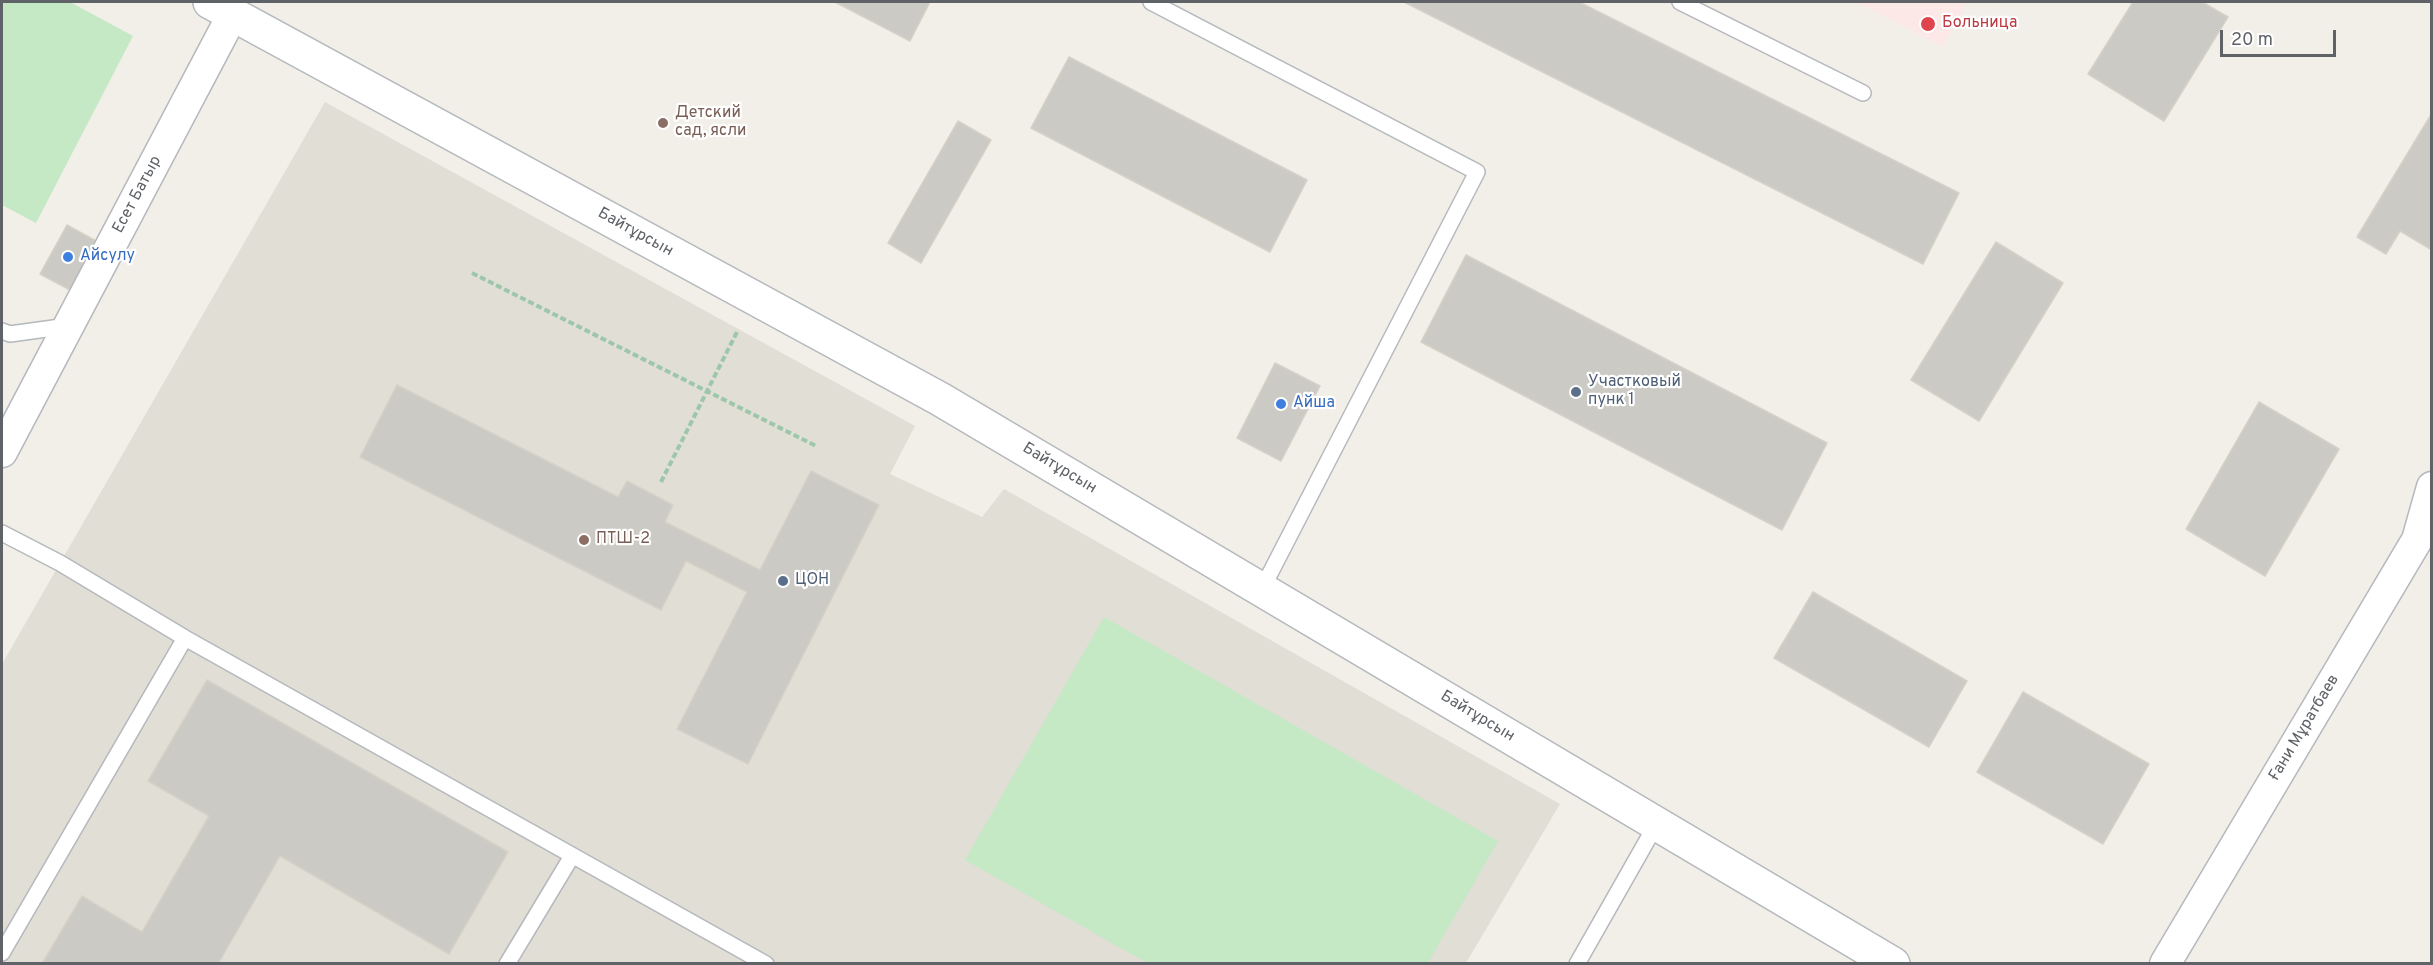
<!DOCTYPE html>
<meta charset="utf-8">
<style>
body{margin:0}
#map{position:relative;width:2433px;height:965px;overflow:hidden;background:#f1efe8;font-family:Overpass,sans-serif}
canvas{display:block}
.frame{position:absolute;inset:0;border:3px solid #5f6368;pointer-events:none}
.scale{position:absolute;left:2220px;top:30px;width:116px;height:27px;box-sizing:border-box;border:3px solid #5f6368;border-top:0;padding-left:8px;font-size:18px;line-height:21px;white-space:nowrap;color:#5f6368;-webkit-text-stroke:4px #fff;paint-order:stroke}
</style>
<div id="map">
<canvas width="2433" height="965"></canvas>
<div class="frame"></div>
<div class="scale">20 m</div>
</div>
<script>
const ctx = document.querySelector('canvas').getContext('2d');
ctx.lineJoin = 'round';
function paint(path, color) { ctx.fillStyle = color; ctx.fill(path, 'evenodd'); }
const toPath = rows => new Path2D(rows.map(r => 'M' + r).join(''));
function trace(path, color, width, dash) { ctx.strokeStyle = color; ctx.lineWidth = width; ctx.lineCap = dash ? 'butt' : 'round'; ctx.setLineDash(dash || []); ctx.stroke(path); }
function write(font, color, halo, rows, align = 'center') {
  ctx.font = font + ' Overpass,sans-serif'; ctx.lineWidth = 4.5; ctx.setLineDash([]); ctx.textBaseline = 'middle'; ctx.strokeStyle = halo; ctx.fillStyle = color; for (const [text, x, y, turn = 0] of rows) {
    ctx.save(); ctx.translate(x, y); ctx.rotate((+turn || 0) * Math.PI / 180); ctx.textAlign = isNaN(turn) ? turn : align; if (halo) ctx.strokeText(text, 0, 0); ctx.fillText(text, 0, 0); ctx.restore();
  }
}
paint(toPath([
 [325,102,915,426,890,474,982,517,1004,489,1560,804,1466,963,2,964,2,664]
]), '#e1ded6');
paint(toPath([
 [1856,2,1967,2,1943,47]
]), '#fce8e6');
paint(toPath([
 [2,2,70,2,133,36,36,223,2,205],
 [1104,617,1498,841,1428,963,1147,963,965,860]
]), '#c5e8c5');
const building = toPath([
 [835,2,930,2,910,41,835,2],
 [1404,2,1579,2,1959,193,1923,264,1404,2],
 [2133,2,2202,2,2228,17,2164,121,2088,74,2133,2],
 [1069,57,1307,180,1270,252,1031,128,1069,57],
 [2432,113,2432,250,2400,231,2386,254,2357,237,2432,113],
 [958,121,991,140,921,263,888,243,958,121],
 [67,225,96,241,70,290,40,274,67,225],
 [1996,242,2063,283,1979,421,1911,380,1996,242],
 [1466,255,1827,443,1782,530,1421,342,1466,255],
 [1275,363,1320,386,1281,461,1237,438,1275,363],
 [397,385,618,497,627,481,673,505,665,522,760,570,811,471,879,505,748,764,677,729,747,592,686,561,661,610,360,457,397,385],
 [2259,402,2339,449,2265,576,2186,529,2259,402],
 [1813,592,1967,681,1929,747,1774,658,1813,592],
 [207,680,508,852,449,954,280,856,218,964,42,964,82,896,142,932,209,816,148,781,207,680],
 [2023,692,2149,764,2103,844,1977,772,2023,692]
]);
paint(building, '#cccac5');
trace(building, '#d6d1c6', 1.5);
const service = toPath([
 [1151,2,1477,172,1262,589],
 [1680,2,1863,93],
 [2,331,10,334,68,326],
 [2,533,60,563,185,638,766,964],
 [2,953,185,638],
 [507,964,572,856],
 [1577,964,1657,823]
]);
const minor = toPath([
 [2,452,233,14],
 [2165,964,2417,540,2432,487]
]);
const tertiary = toPath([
 [210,2,940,399,1893,964]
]);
trace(service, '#b5b8bc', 18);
trace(minor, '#b5b8bc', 33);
trace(tertiary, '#b5b8bc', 36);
trace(toPath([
 [472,273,816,446],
 [661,482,738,330]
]), '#9cc7a9', 4, [6, 3]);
trace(service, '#fff', 15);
trace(minor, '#fff', 30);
trace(tertiary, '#fff', 33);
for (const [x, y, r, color] of [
 [1928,24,8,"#e0444e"],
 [663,123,6,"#8d6e63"],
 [68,257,6,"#3f7fe0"],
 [1576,392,6,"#5c6f8a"],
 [1281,404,6,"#3f7fe0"],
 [584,540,6,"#8d6e63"],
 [783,581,6,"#5c6f8a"]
]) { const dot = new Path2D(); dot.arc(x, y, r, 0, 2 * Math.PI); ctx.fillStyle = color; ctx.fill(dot); trace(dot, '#fff', 2); }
write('16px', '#be3a42', '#fff', [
 ["Больница",1942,24]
], 'left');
write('16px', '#785e54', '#fff', [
 ["Детский",675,114],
 ["сад, ясли",675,132],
 ["ПТШ-2",596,540]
], 'left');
write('16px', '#5f6368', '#fff', [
 ["Есет Батыр",138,195,-62],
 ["Байтұрсын",635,233,29],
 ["Байтұрсын",1059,469,31],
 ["Байтұрсын",1477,717,31],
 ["Ғани Мұратбаев",2305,728,-59]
]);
write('16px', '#366cbe', '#fff', [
 ["Айсулу",80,257],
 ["Айша",1293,404]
], 'left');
write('16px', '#4e5e75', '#fff', [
 ["Участковый",1588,383],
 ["пунк 1",1588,401],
 ["ЦОН",795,581]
], 'left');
</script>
